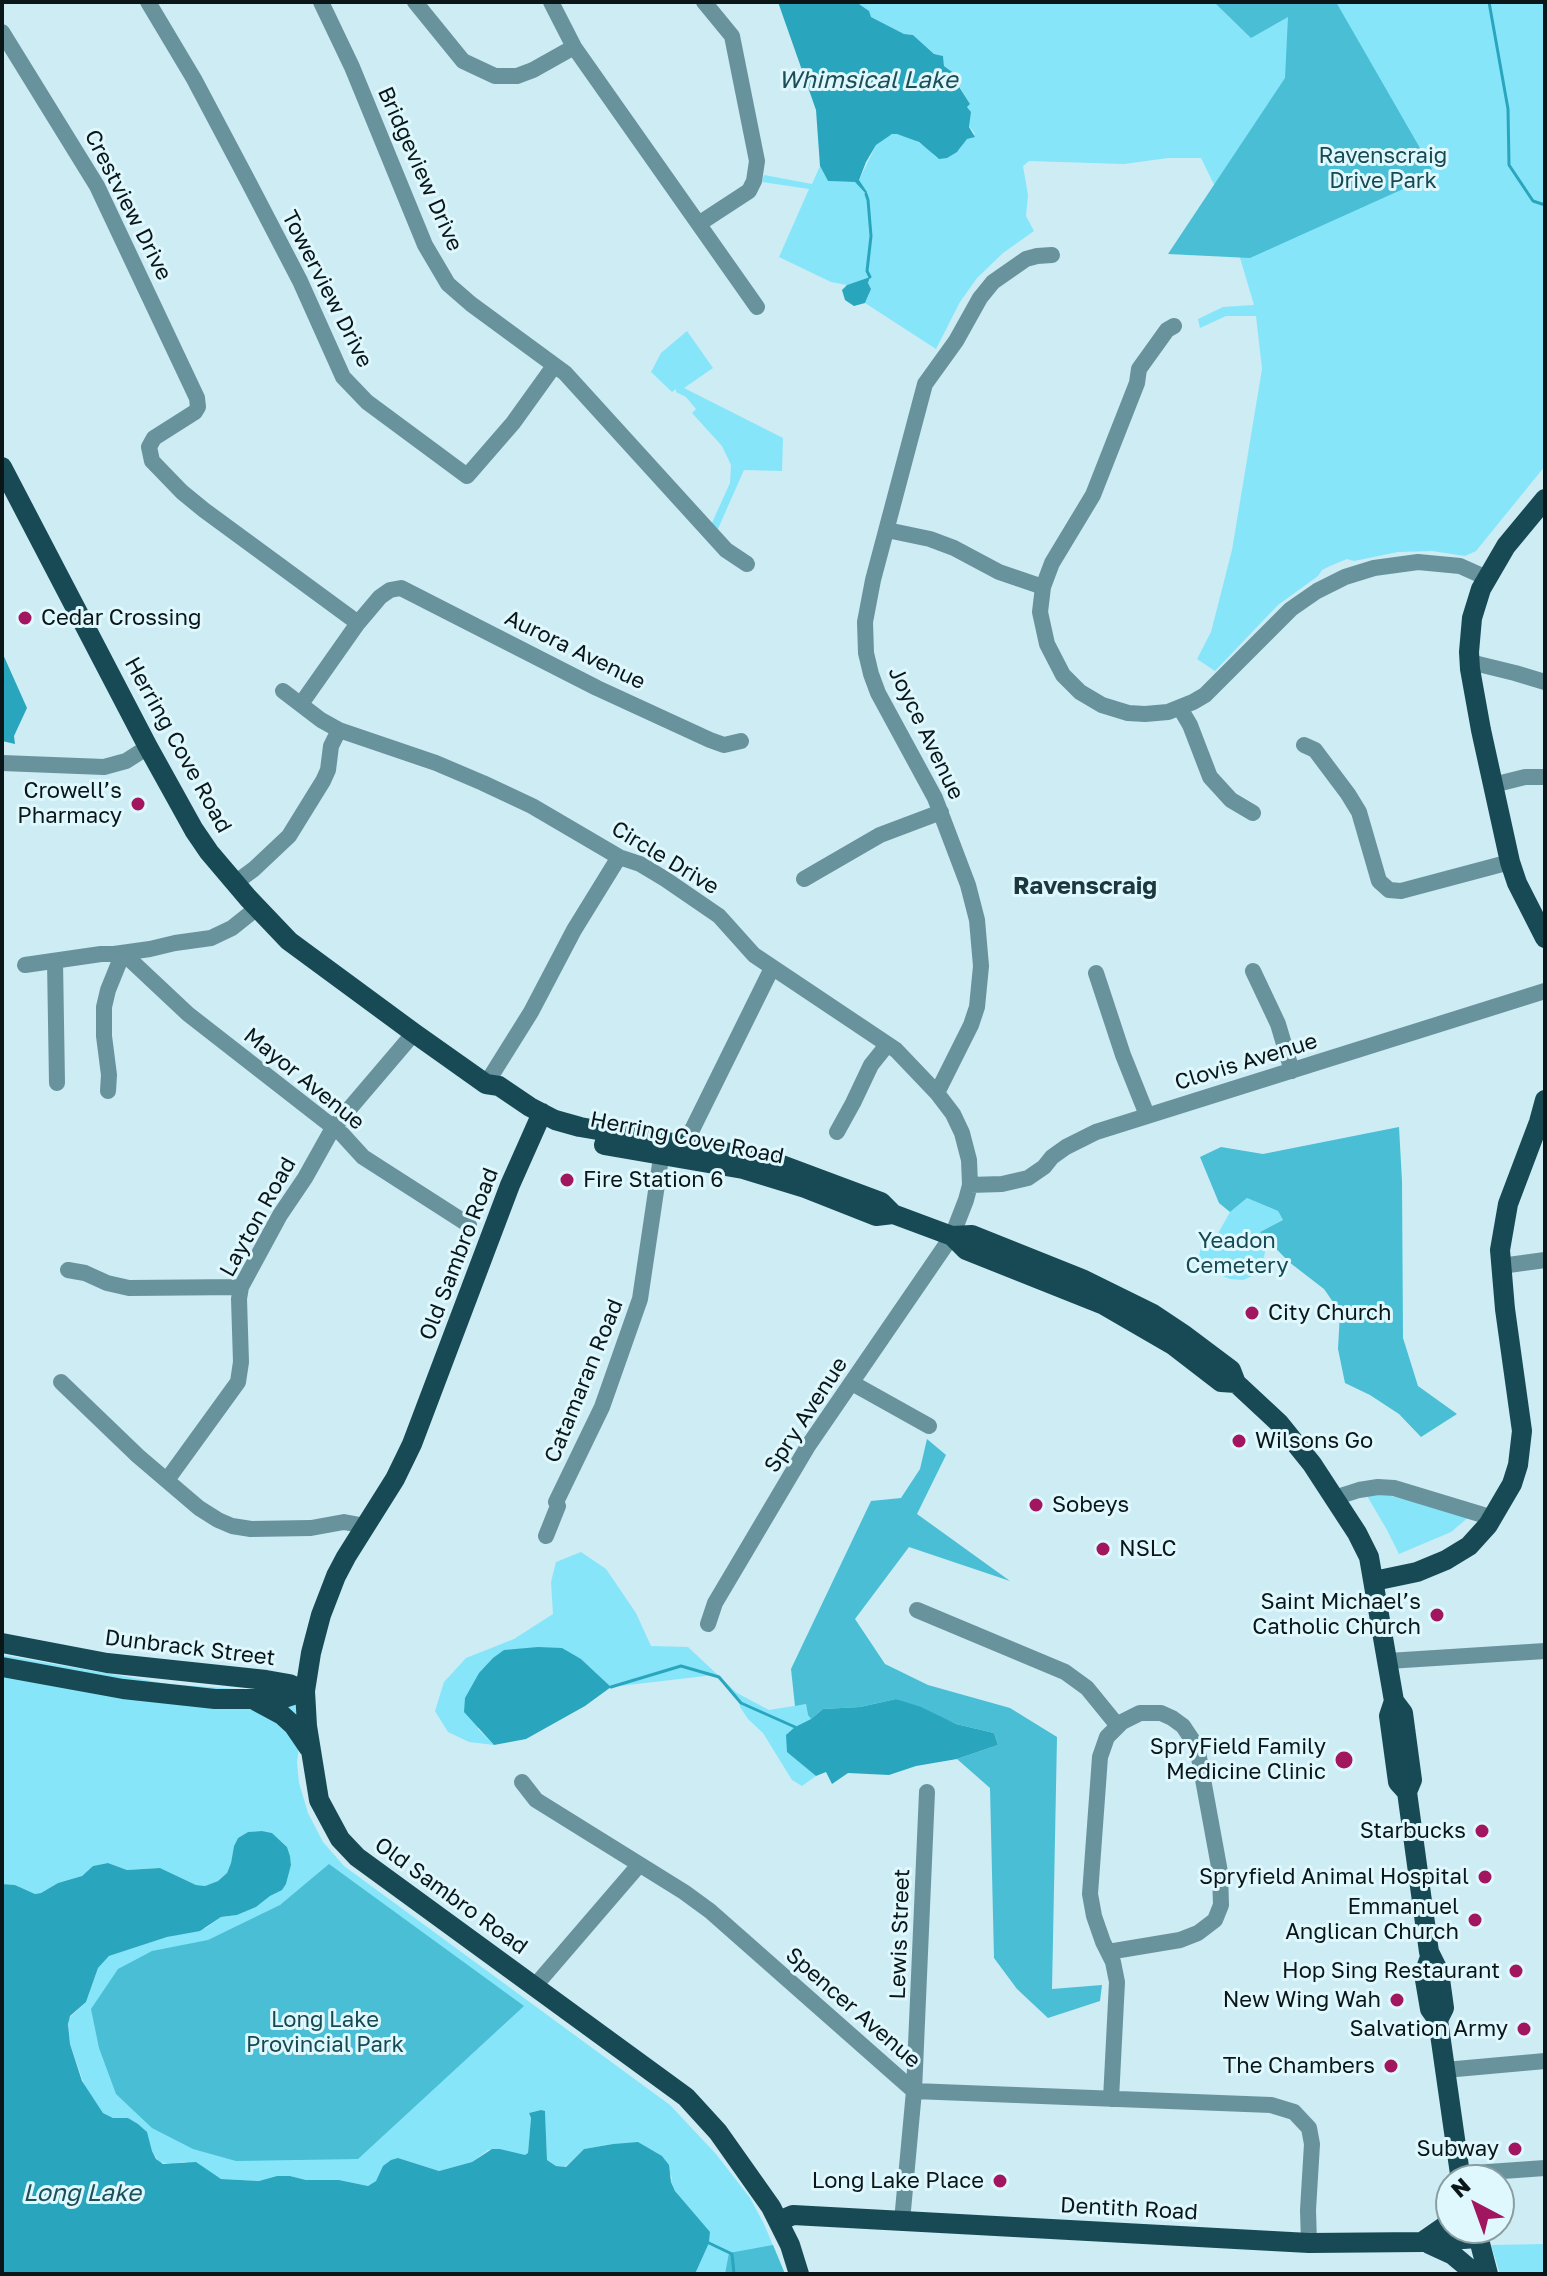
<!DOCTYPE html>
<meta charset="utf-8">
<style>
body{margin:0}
#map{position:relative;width:1547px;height:2276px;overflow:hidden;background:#cdecf4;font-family:"Golos Text",sans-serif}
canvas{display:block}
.frame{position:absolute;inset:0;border:4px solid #0b1619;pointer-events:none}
.north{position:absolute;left:1435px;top:2164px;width:80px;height:80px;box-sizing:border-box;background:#dff8fe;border:2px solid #8a9ea2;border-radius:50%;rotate:319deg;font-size:22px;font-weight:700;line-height:32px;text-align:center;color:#0b1619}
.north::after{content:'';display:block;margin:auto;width:28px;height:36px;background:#a1165f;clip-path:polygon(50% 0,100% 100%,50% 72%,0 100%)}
</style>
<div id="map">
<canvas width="1547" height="2276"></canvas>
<div class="frame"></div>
<div class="north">N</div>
</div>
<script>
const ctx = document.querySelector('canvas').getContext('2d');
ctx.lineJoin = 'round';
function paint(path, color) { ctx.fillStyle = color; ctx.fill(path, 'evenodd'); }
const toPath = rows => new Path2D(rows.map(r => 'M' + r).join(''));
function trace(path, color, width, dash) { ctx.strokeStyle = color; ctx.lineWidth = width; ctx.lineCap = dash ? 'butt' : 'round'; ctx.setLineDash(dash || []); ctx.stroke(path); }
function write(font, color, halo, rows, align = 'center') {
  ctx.font = font + ' "Golos Text",sans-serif'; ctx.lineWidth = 6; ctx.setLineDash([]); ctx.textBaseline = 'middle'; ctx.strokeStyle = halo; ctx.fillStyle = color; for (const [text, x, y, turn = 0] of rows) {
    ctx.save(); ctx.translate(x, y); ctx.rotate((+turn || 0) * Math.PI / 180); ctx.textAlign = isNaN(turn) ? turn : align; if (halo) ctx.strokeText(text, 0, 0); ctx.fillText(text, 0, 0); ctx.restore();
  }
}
paint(toPath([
 [856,2,1545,2,1545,466,1476,551,1465,556,1432,551,1398,552,1354,561,1347,559,1330,566,1322,570,1318,576,1278,605,1215,671,1197,659,1211,632,1232,550,1262,369,1256,316,1226,316,1200,328,1198,319,1223,307,1254,305,1225,207,1201,158,1168,158,1124,164,1029,161,1023,166,1028,195,1026,216,1034,231,1003,253,977,278,960,302,936,349,865,303,869,295,868,284,870,277,847,285,831,282,779,257,809,189,762,182,764,175,812,184,820,166,828,181,855,182,866,194,859,180,876,145,886,137,895,133,913,139,927,148,937,158,959,150,965,140,975,134,969,126,971,112,967,107,970,104,949,69,944,66,943,56,934,54,913,35,904,34,871,17],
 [687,331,713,368,684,388,783,438,782,471,744,470,717,531,711,525,730,483,731,465,722,446,692,413,696,409,686,397,676,392,676,389,672,392,651,372,661,353],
 [1247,1198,1278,1211,1283,1220,1260,1232,1266,1247,1262,1267,1257,1274,1243,1280,1230,1279,1215,1273,1199,1257,1201,1247,1215,1239,1230,1212],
 [1363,1489,1470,1516,1451,1532,1399,1554,1387,1530],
 [581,1552,606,1569,636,1613,651,1646,688,1647,737,1693,769,1710,806,1704,808,1715,811,1719,795,1727,787,1751,816,1776,802,1786,792,1780,763,1733,748,1719,740,1707,739,1699,714,1675,611,1687,581,1659,520,1650,504,1650,478,1729,494,1745,469,1742,448,1732,435,1711,444,1682,466,1658,514,1639,553,1614,551,1582,556,1562],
 [2,1655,168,1684,306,1694,297,1762,299,1783,308,1813,323,1842,344,1866,670,2105,716,2154,750,2198,764,2224,785,2274,695,2274,709,2243,710,2233,675,2191,671,2181,672,2178,662,2156,638,2143,613,2144,584,2149,565,2167,556,2166,547,2160,545,2112,541,2110,529,2113,531,2118,528,2153,525,2156,500,2149,488,2150,472,2162,439,2171,398,2158,381,2171,376,2181,368,2186,339,2180,306,2180,290,2176,277,2176,260,2181,221,2179,185,2162,172,2164,159,2162,152,2151,146,2132,128,2118,113,2118,103,2113,85,2087,70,2044,68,2019,86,2002,98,1968,109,1956,167,1937,206,1928,221,1917,237,1915,256,1907,270,1896,282,1889,286,1884,291,1865,290,1856,287,1847,272,1833,262,1831,248,1832,238,1838,234,1846,231,1863,227,1873,218,1881,205,1886,196,1885,160,1868,127,1870,108,1863,93,1866,82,1876,58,1883,41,1893,35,1894,15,1885,2,1884],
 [1545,2244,1545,2274,1500,2274,1491,2245]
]), '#87e5fa');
paint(toPath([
 [1214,2,1336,2,1432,169,1412,185,1250,258,1168,254,1285,78,1288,17,1251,38],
 [1399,1127,1402,1181,1403,1338,1418,1386,1457,1414,1421,1437,1399,1414,1370,1395,1345,1383,1338,1349,1340,1312,1324,1289,1289,1262,1260,1232,1283,1220,1278,1211,1247,1198,1230,1212,1219,1203,1200,1157,1221,1147,1263,1154],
 [927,1439,946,1455,917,1514,1010,1581,909,1547,855,1619,885,1664,928,1685,1010,1708,1057,1737,1052,1989,1102,1985,1100,2001,1048,2018,1017,1989,994,1958,990,1788,957,1759,998,1745,994,1733,956,1724,896,1699,860,1707,823,1709,811,1719,808,1715,806,1704,795,1706,791,1669,871,1501,901,1498,920,1469],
 [329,1864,524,2006,358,2159,236,2161,193,2149,152,2128,116,2094,99,2048,91,2009,118,1969,152,1951,208,1940,280,1905],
 [773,2245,785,2274,725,2274,729,2253]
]), '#49bed5');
paint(toPath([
 [778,2,856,2,869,11,871,17,904,34,913,35,934,54,943,56,944,66,955,74,956,82,970,104,967,107,971,112,969,127,975,137,967,139,957,152,947,158,939,159,919,142,897,134,892,134,876,145,866,162,859,180,867,192,866,194,855,182,828,181,820,166,816,110],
 [870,277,868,283,871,289,865,303,854,306,845,300,842,290,847,285],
 [2,652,27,708,14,736,15,744,2,741],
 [538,1647,562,1648,581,1659,611,1687,585,1706,526,1739,494,1745,464,1712,465,1698,479,1673,493,1658,504,1650],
 [896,1699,921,1707,956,1724,994,1733,998,1745,957,1759,916,1766,889,1775,848,1773,832,1784,826,1772,816,1776,787,1752,786,1735,795,1727,811,1719,823,1709,860,1707],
 [262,1831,272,1833,287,1847,290,1856,291,1865,286,1884,282,1890,270,1896,256,1907,237,1915,221,1917,200,1931,167,1937,109,1956,98,1968,86,2002,70,2016,68,2024,70,2044,82,2081,103,2113,113,2118,128,2118,138,2124,147,2132,152,2151,156,2159,163,2164,196,2162,221,2179,259,2181,277,2176,290,2176,306,2180,339,2180,368,2186,376,2181,383,2166,391,2160,398,2158,439,2171,472,2162,492,2149,500,2149,525,2155,528,2153,531,2118,529,2113,541,2110,545,2111,547,2160,556,2166,566,2167,584,2149,613,2144,638,2142,662,2156,669,2165,671,2182,675,2191,710,2232,709,2243,695,2274,2,2274,2,1884,15,1885,35,1894,41,1893,58,1883,82,1876,93,1866,108,1863,127,1870,160,1868,196,1885,205,1886,218,1881,227,1873,231,1863,234,1846,238,1838,248,1832]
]), '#29a6bd');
trace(toPath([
 [1489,2,1508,109,1509,165,1533,201,1545,205],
 [866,194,868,200,871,236,867,271,870,277],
 [611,1687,681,1666,719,1677,741,1703,795,1727],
 [709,2243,732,2254,734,2274]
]), '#29a6bd', 3);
trace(toPath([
 [148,2,194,79,248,181,300,281,343,377,367,402,467,476,513,423,554,366],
 [321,2,352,67,425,245,448,284,471,304,565,373,726,550,747,564],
 [415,2,463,61,495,76,517,76,533,70,574,47],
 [551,2,574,47,757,307],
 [2,32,97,186,197,398,198,407,195,412,154,438,149,447,152,461,182,492,204,510,358,623],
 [700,223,749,191,754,181,757,161,732,36,704,2],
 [1174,326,1167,330,1139,369,1137,383,1093,495,1052,563,1043,587,1040,612,1047,644,1063,675,1080,692,1102,705,1128,713,1145,714,1168,712,1193,702,1205,695,1291,609,1317,591,1345,577,1374,568,1418,562,1460,566,1487,578],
 [887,530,930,539,954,548,999,572,1043,587],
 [1470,662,1515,673,1545,682],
 [283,691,321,720,339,730,436,763,483,783,532,806,619,857,640,864,665,879,719,916,754,955,896,1050,937,1093,953,1114,962,1133,969,1160,970,1185,966,1200,952,1236,808,1446,715,1603,708,1624],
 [301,704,358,623,380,597,390,590,401,588,597,688,710,740,724,745,741,741],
 [1180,708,1190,725,1210,777,1231,800,1253,813],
 [1304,745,1315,750,1348,794,1359,812,1379,881,1389,890,1401,891,1510,862],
 [2,763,104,767,126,761,148,747],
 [1493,785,1525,777,1545,777],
 [804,879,880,835,941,812],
 [235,883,254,869,289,836,323,781,328,770,331,746,339,730],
 [123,953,188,1014,342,1134,363,1157,469,1225],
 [55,961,57,1083],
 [25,965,101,954,114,954,150,949,175,943,211,938,232,928,257,908],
 [1253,971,1278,1024,1292,1071],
 [1096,973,1123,1055,1147,1115],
 [486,1084,531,1012,574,930,619,857],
 [108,1091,109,1075,104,1036,104,1007,108,990,123,953],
 [937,1093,971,1025,977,1007,981,966,977,920,968,885,935,798,878,693,871,674,866,653,865,622,873,580,925,384,956,341,980,298,993,282,1026,259,1037,256,1052,255],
 [837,1132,853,1103,871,1065,887,1045],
 [685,1144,772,968],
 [970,1185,1002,1184,1028,1178,1044,1167,1052,1157,1066,1147,1096,1132,1545,991],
 [1501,1266,1545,1260],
 [68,1270,85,1273,107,1283,129,1288,241,1287],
 [61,1382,138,1456,199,1508,218,1520,232,1526,251,1529,311,1528,344,1522,365,1526],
 [852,1383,929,1426],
 [167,1480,238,1382,241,1362,239,1299,241,1287,280,1215,305,1178,333,1128,414,1033],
 [1334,1498,1359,1490,1378,1487,1394,1488,1493,1518],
 [546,1536,558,1506,556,1502,602,1407,640,1299,663,1144],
 [917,1610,1065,1672,1087,1688,1118,1726],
 [1388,1661,1545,1651],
 [522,1782,536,1800,684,1892,710,1911,914,2091,1271,2105,1294,2112,1309,2128,1312,2144,1308,2210,1309,2243],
 [1108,1952,1180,1940,1198,1933,1215,1920,1221,1905,1220,1872,1198,1752,1195,1744,1183,1726,1172,1718,1161,1713,1140,1713,1122,1722,1107,1737,1100,1757,1090,1894,1094,1916,1103,1942,1113,1962,1117,1982,1111,2099],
 [534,1987,639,1865],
 [1445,2070,1545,2061],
 [1460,2174,1545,2168],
 [902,2221,914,2091,927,1792]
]), '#68939d', 16);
trace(toPath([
 [2,467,148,747,194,830,209,852,248,898,289,941,414,1033,486,1084,499,1086,530,1107,555,1120,580,1127,731,1153,782,1165,881,1202,893,1214,952,1236,972,1235,1082,1279,1153,1314,1183,1334,1231,1370,1236,1383,1279,1423,1312,1464,1357,1533,1369,1557,1394,1701,1403,1713,1412,1780,1407,1792,1417,1865,1429,1952,1439,1972,1444,2008,1438,2020],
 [1545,499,1506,546,1481,589,1472,618,1469,652,1470,669,1481,730,1510,862,1517,883,1545,938],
 [542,1113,510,1185,412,1444,395,1479,346,1557,336,1576,321,1615,311,1653,305,1691,307,1726,319,1800,340,1839,357,1857,686,2097,718,2132,771,2207,790,2245,799,2274],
 [604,1145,743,1169,805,1188,876,1216,893,1214],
 [952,1236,966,1250,1104,1305,1173,1345,1221,1382,1236,1383],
 [1374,1581,1417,1572,1446,1560,1469,1546,1488,1525,1512,1484,1518,1465,1522,1431,1505,1309,1500,1250,1508,1204,1539,1122,1545,1100],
 [2,1643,107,1663,266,1680,289,1684,305,1691],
 [2,1667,123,1689,215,1699,281,1699,305,1691],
 [256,1701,282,1715,294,1726,309,1748],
 [1394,1701,1389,1716,1398,1782,1407,1792],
 [1430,1957,1424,1974,1430,2009,1438,2020,1460,2174,1463,2180],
 [779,2221,793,2215,1309,2243,1422,2242,1477,2238],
 [1476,2228,1488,2274],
 [1422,2242,1445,2226,1451,2216],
 [1429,2244,1453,2255,1472,2271]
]), '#174a54', 20);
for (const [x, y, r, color] of [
 [25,618,8,"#a1165f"],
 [138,804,8,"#a1165f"],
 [567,1180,8,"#a1165f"],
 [1252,1313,8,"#a1165f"],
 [1239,1441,8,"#a1165f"],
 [1036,1505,8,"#a1165f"],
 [1103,1549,8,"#a1165f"],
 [1437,1615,8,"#a1165f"],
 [1344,1760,10,"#a1165f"],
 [1482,1831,8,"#a1165f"],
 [1485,1877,8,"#a1165f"],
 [1475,1920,8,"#a1165f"],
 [1516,1971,8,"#a1165f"],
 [1397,2000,8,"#a1165f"],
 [1524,2029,8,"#a1165f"],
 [1391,2066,8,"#a1165f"],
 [1515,2149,8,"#a1165f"],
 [1000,2181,8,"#a1165f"]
]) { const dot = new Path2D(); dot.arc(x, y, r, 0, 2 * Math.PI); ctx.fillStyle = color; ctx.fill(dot); trace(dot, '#dff8fe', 3); }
write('22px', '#174953', '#dff8fe', [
 ["Ravenscraig",1383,156],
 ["Drive Park",1383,181],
 ["Yeadon",1237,1241],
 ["Cemetery",1237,1266],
 ["Long Lake",325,2020],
 ["Provincial Park",325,2045]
]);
write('22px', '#0b1619', '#dff8fe', [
 ["Bridgeview Drive",420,169,66],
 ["Crestview Drive",128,205,63],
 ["Towerview Drive",327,289,63],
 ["Aurora Avenue",575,650,26],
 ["Joyce Avenue",926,733,64],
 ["Herring Cove Road",178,745,61],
 ["Circle Drive",665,858,31],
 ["Clovis Avenue",1246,1062,-17],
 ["Mayor Avenue",304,1079,39],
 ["Herring Cove Road",687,1138,11],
 ["Layton Road",258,1217,-61],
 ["Old Sambro Road",459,1254,-69],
 ["Catamaran Road",584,1381,-68],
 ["Spry Avenue",806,1415,-57],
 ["Dunbrack Street",190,1648,7],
 ["Old Sambro Road",451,1896,36],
 ["Lewis Street",900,1934,-88],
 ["Spencer Avenue",853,2008,41],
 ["Dentith Road",1129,2209,3]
]);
write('22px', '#0b1619', '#dff8fe', [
 ["Cedar Crossing",41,618,"left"],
 ["Crowell’s",122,791],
 ["Pharmacy",122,816],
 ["Fire Station 6",583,1180,"left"],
 ["City Church",1268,1313,"left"],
 ["Wilsons Go",1255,1441,"left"],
 ["Sobeys",1052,1505,"left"],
 ["NSLC",1119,1549,"left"],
 ["Saint Michael’s",1421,1602],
 ["Catholic Church",1421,1627],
 ["SpryField Family",1326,1747],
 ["Medicine Clinic",1326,1772],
 ["Starbucks",1466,1831],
 ["Spryfield Animal Hospital",1469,1877],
 ["Emmanuel",1459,1907],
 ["Anglican Church",1459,1932],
 ["Hop Sing Restaurant",1500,1971],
 ["New Wing Wah",1381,2000],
 ["Salvation Army",1508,2029],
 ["The Chambers",1375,2066],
 ["Subway",1499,2149],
 ["Long Lake Place",984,2181]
], 'right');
write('italic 24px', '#1d4f59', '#dff8fe', [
 ["Whimsical Lake",868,80],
 ["Long Lake",82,2193]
]);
write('bold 24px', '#1c373d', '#dff8fe', [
 ["Ravenscraig",1085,886]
]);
</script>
